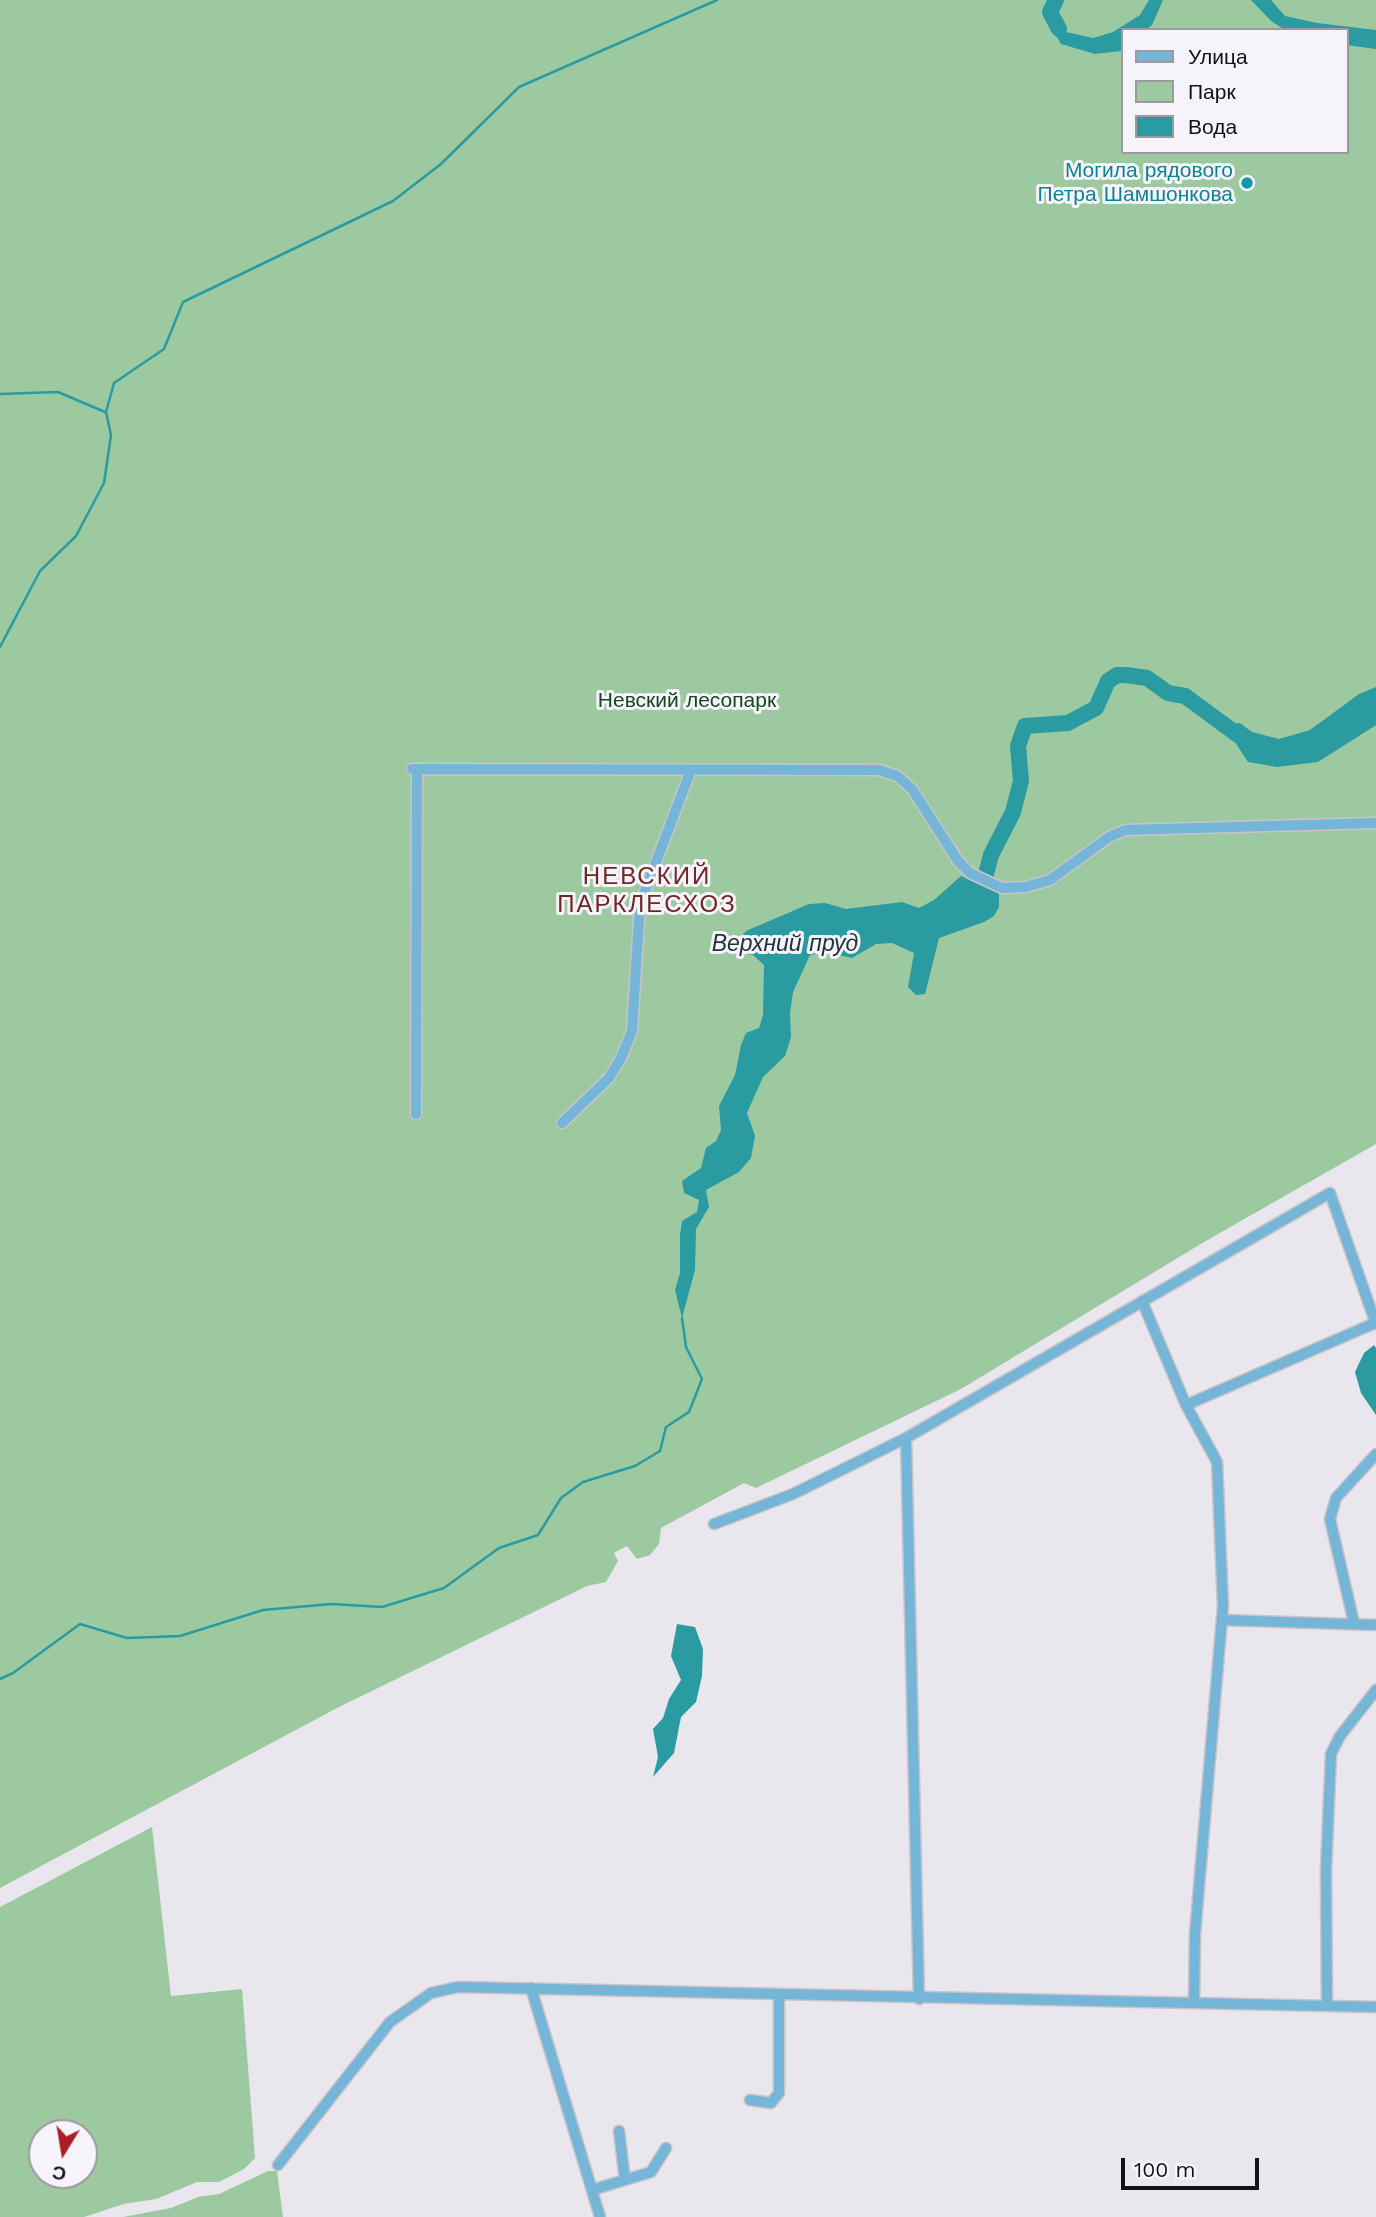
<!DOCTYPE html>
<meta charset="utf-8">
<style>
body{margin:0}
#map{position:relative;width:1376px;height:2217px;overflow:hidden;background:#eae6ed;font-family:"Work Sans",sans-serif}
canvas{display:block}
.legend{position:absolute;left:1121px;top:28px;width:228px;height:126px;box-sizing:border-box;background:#f7f3fb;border:2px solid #9c999f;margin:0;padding:9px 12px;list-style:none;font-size:21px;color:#131114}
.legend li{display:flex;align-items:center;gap:14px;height:35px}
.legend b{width:35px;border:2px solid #9c999f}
.north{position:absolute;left:28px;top:2119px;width:70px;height:70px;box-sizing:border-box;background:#f7f3fb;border:2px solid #9c999f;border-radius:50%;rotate:191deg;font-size:19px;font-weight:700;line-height:28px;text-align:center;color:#131114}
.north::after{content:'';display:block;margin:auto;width:24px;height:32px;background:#af1d24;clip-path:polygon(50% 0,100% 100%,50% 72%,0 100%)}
.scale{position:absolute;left:1121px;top:2158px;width:138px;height:32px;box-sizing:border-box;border:4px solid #131114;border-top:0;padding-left:9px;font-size:21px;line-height:24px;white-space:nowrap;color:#131114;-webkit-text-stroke:5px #f7f3fb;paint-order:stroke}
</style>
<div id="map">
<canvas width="1376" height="2217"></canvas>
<ul class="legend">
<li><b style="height:9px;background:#75b5d7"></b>Улица</li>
<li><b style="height:19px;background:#9dc9a0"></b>Парк</li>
<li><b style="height:19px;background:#2a9ba0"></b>Вода</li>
</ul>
<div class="north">С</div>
<div class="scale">100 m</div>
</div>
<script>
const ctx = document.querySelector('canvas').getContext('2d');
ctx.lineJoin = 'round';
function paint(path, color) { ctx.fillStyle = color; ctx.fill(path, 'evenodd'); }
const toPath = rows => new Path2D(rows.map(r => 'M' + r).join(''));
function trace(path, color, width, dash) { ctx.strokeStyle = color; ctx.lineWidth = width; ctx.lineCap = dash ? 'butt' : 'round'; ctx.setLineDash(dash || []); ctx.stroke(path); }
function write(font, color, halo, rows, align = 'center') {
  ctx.font = font + ' "Work Sans",sans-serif'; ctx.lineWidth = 6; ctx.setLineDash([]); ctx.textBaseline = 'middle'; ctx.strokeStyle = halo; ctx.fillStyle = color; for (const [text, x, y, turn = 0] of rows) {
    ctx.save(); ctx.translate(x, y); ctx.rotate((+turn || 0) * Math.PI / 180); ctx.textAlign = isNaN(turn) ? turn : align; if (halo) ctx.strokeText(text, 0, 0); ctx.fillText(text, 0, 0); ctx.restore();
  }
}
paint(toPath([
 [0,0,1376,0,1376,1144,1204,1242,961,1389,756,1488,744,1483,661,1528,659,1544,650,1555,637,1559,627,1546,614,1553,618,1561,606,1582,587,1586,337,1708,0,1888],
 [1122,30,1346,30,1346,152,1122,152],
 [152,1827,171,1996,242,1989,255,2158,244,2169,219,2182,197,2182,156,2199,124,2204,84,2217,0,2217,0,1907],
 [42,2133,84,2133,84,2175,42,2175],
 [268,2171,277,2171,283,2217,123,2217,171,2208,198,2197,219,2194]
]), '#9dc9a0');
paint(toPath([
 [1149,0,1163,0,1152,25,1146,30,1122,30,1121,51,1095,54,1061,44,1048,22,1050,12,1066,32,1093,38,1113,32,1140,15],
 [1251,0,1271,0,1285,16,1317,23,1376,30,1376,49,1346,45,1346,30,1285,30,1271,21],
 [1376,687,1376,725,1318,762,1277,767,1248,762,1223,724,1240,723,1252,732,1279,739,1310,730,1359,694],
 [961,876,999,893,999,907,994,916,984,922,939,938,925,994,916,995,908,987,914,953,892,943,876,944,852,958,826,952,810,955,793,992,790,1013,791,1037,785,1056,763,1077,747,1113,755,1136,751,1158,739,1172,706,1190,709,1207,696,1229,695,1270,682,1318,675,1290,680,1273,680,1235,682,1221,697,1212,699,1200,684,1193,682,1181,701,1168,706,1148,716,1141,721,1130,719,1106,735,1075,741,1045,746,1033,759,1028,763,1015,764,965,753,955,738,952,737,942,746,931,809,904,825,903,846,909,902,902,919,908,934,900],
 [1374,1345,1376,1348,1376,1415,1361,1393,1355,1372,1364,1353],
 [677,1624,695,1627,703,1649,702,1676,696,1702,681,1717,674,1753,653,1777,658,1757,653,1729,663,1718,669,1699,681,1680,671,1656]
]), '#2a9ba0');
trace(toPath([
 [0,394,58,392,105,412],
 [0,647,40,571,76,536,104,483,111,435,106,412,114,383,164,349,183,302,393,201,441,164,519,87,717,0],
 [0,1679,13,1673,80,1624,127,1638,180,1636,263,1610,332,1604,382,1607,444,1588,499,1548,538,1535,561,1498,583,1482,635,1466,660,1451,666,1427,689,1412,702,1379,686,1347,682,1318]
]), '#2a9ba0', 2.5);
trace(toPath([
 [1056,0,1050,12,1059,29],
 [985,878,991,855,1013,812,1021,781,1018,746,1025,726,1068,723,1096,708,1108,681,1117,675,1126,675,1147,678,1168,693,1185,696,1238,735]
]), '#2a9ba0', 16);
const minor = toPath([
 [412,769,879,770,897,776,912,789,958,861,970,873,1002,888,1026,887,1050,880,1109,837,1125,830,1376,823],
 [416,1114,417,769],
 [562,1123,609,1078,621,1058,632,1031,640,904,691,770],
 [1142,1301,1186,1405,1217,1462,1223,1606,1195,1934,1194,2003],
 [1186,1405,1375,1323],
 [906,1438,919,1999],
 [714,1524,793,1494,906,1438,1330,1193,1376,1324],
 [1222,1620,1376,1625],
 [1354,1623,1330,1519,1336,1498,1376,1454],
 [531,1988,600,2217],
 [1327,2006,1326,1870,1331,1754,1340,1736,1376,1690],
 [750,2100,771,2103,779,2093,779,1995],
 [619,2131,625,2180],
 [278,2165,390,2022,431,1993,458,1987,1376,2007],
 [592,2190,651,2172,666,2148]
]);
trace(minor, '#c8c4ca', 13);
trace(minor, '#75b5d7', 10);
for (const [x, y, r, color] of [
 [1247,183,7,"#0f9aa8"]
]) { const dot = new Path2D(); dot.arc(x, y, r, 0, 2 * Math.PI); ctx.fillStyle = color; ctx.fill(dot); trace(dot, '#f7f3fb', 2.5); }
write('21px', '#0d838f', '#f7f3fb', [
 ["Могила рядового",1233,171],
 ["Петра Шамшонкова",1233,195]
], 'right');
write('21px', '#13491e', '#f7f3fb', [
 ["Невский лесопарк",687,701]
]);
write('italic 23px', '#1c3435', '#f7f3fb', [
 ["Верхний пруд",785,944]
]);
ctx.letterSpacing = '2px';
write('24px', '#6d2725', '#f7f3fb', [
 ["НЕВСКИЙ",647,877],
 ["ПАРКЛЕСХОЗ",647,905]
]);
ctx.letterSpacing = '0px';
</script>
